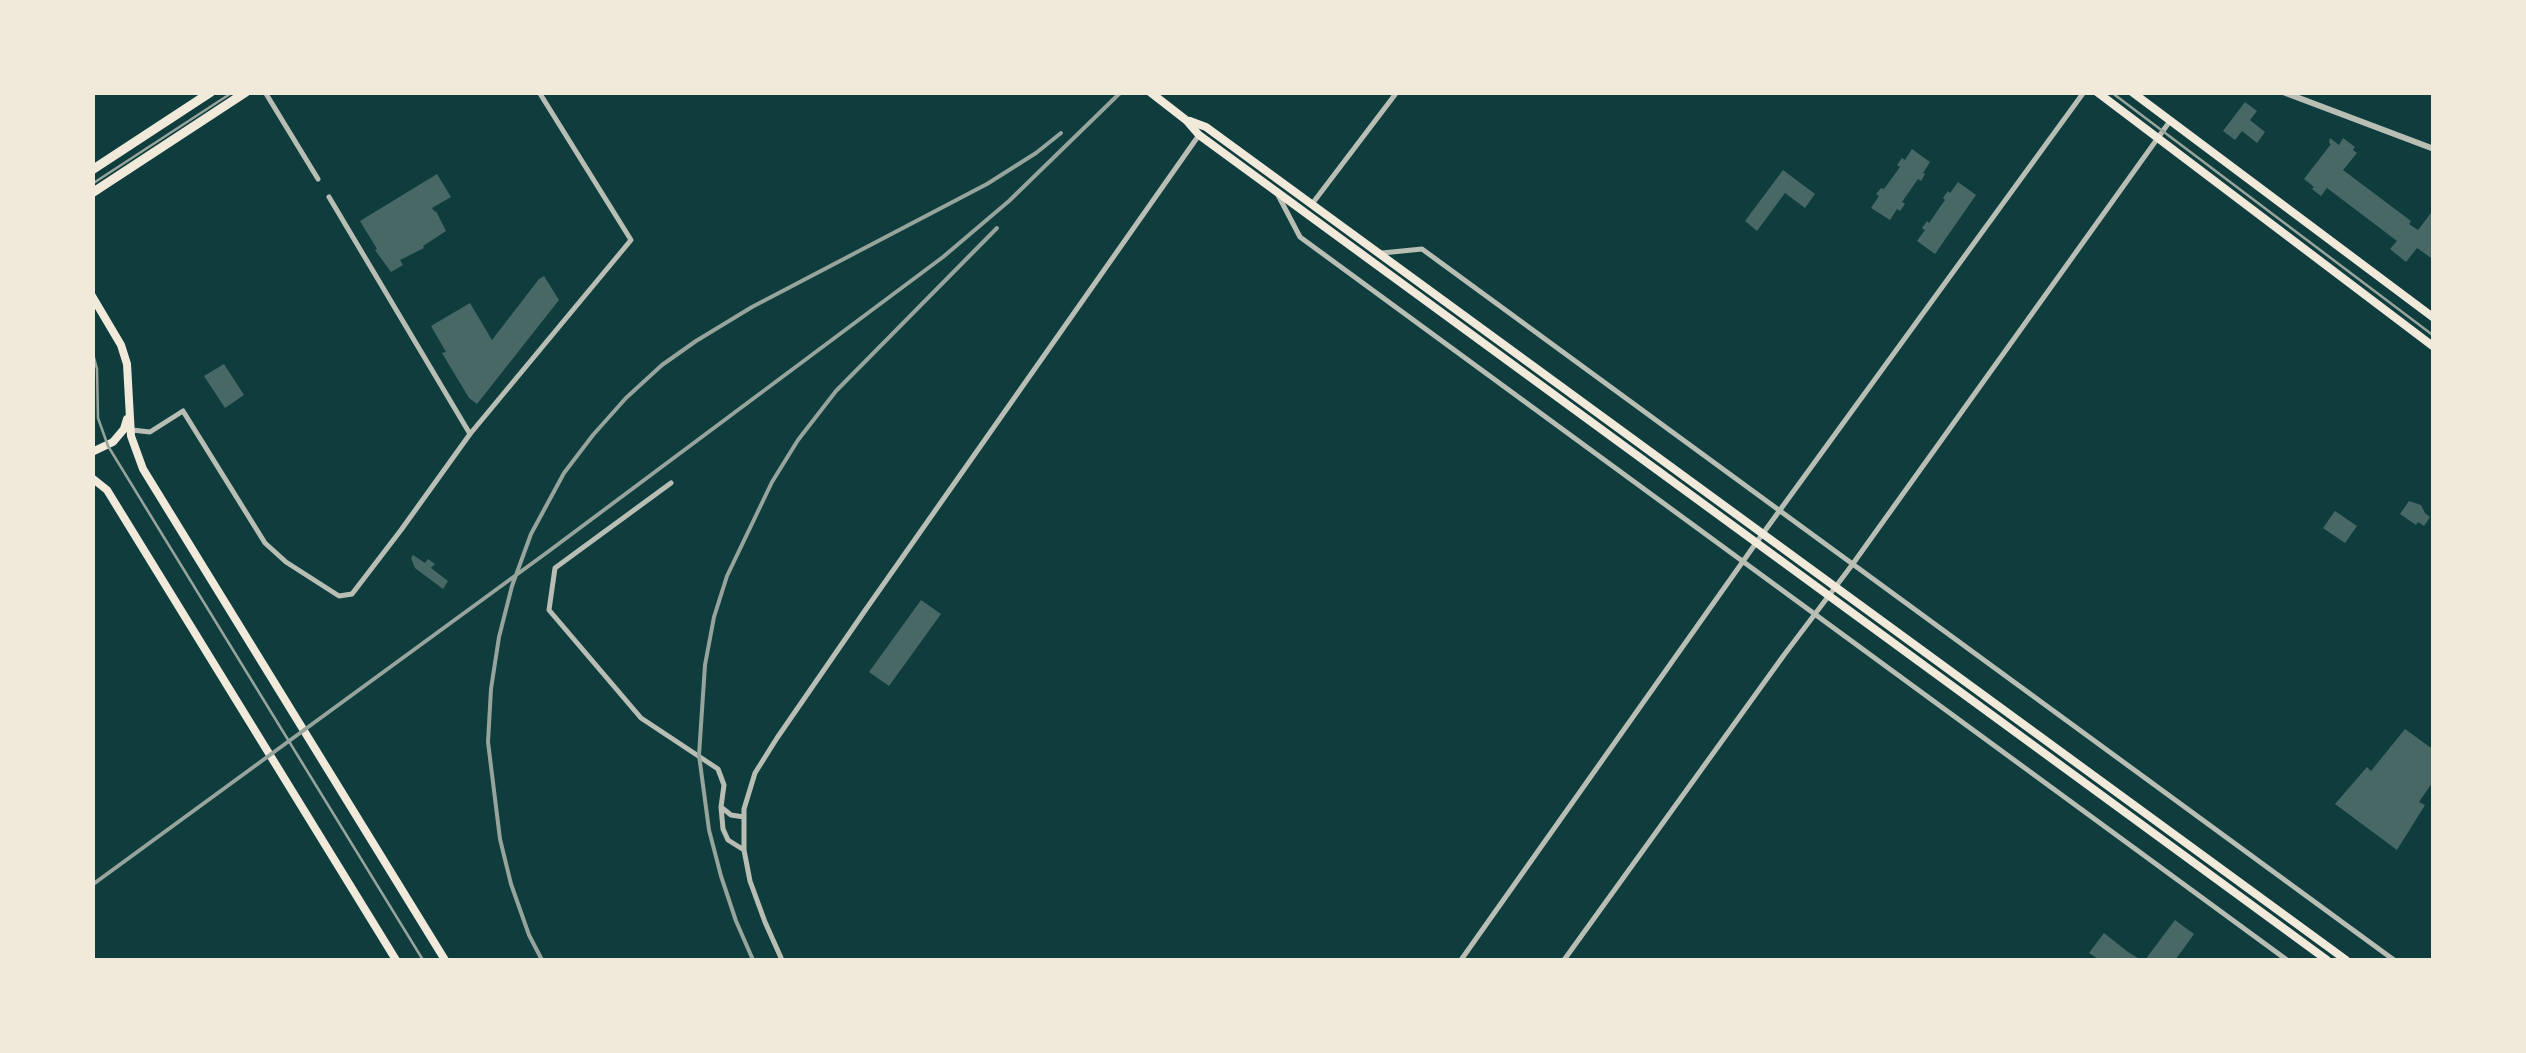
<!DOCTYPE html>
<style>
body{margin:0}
#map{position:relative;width:2526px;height:1053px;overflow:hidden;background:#0f3d3e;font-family:"Alegreya Sans",sans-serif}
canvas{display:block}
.frame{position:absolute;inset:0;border:95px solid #f1e9da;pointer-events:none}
</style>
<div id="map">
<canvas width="2526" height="1053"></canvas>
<div class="frame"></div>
</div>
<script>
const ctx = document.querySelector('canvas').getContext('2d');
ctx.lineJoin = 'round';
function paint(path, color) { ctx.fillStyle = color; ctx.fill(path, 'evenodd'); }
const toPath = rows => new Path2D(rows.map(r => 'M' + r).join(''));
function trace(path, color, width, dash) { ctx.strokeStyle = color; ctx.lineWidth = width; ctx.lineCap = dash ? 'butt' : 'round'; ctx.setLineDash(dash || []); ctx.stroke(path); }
paint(toPath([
 [2245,102,2257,111,2250,120,2265,132,2257,143,2242,131,2235,140,2223,131],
 [2330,138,2339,145,2343,138,2355,147,2353,150,2357,153,2343,170,2411,221,2409,224,2418,230,2434,209,2434,260,2417,248,2406,262,2390,249,2397,241,2327,188,2321,196,2312,189,2314,187,2304,179,2331,144,2329,143],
 [1912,149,1930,162,1923,173,1925,174,1921,181,1918,179,1902,202,1905,204,1900,211,1897,209,1890,220,1871,208,1879,196,1876,194,1881,188,1884,189,1900,167,1897,165,1902,158,1905,160],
 [1783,170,1815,194,1805,208,1785,193,1757,231,1745,221],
 [437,174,451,197,432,208,435,212,436,211,446,231,423,246,424,248,400,260,403,265,391,272,375,250,377,249,360,221],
 [1958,182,1976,195,1935,254,1917,241,1925,230,1922,228,1927,221,1929,223,1945,200,1943,198,1948,191,1950,193],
 [544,276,559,300,477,404,469,398,442,353,446,352,431,326,470,303,492,340,539,279],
 [224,364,244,395,225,408,204,376],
 [2409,501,2421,505,2425,513,2430,517,2424,526,2418,522,2416,525,2400,514],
 [2335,511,2357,526,2345,543,2323,528],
 [413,555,425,563,428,559,435,564,431,568,448,581,443,589,415,568,411,558],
 [921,600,941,614,889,686,869,672],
 [2405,729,2434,750,2434,780,2419,802,2425,805,2397,850,2335,804,2367,767,2371,771],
 [2175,920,2194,934,2184,948,2175,960,2145,960],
 [2104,933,2128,952,2141,960,2100,960,2089,953]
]), '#486865');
trace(toPath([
 [265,92,318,179],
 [1278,195,1300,237,2287,960],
 [329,197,470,434],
 [1312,204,1397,92],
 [1382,253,1422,249,2394,960],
 [132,430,150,432,183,411,265,543,286,562,339,596,352,594,401,530,470,434,631,240,539,92],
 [671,483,555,568,549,610,641,718,718,769,724,785,721,807,723,829,728,840,744,850],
 [721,807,731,815,744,817],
 [782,960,765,922,750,881,744,850,744,809,755,773,777,738,864,612,1199,135],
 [1461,960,1756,543,2084,92],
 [1564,960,1784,655,1852,565,2170,121]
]), '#b8beb3', 5);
trace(toPath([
 [2283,92,2434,149]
]), '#b8beb3', 6);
trace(toPath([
 [1150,92,1186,120,1199,135,2327,960],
 [2097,92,2434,347],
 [2132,92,2434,318],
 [1190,121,1206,127,2346,960],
 [92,296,121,345,127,364,131,436,143,469,445,960],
 [92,452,113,442,124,429,127,419],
 [92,478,107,490,396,960]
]), '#f1e9da', 8);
trace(toPath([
 [92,170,211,92],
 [92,193,246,92]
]), '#f1e9da', 9);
trace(toPath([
 [2111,92,2434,336],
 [92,184,233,92],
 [92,350,97,369,98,418,108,446,423,960]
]), '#97a49c', 2.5);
trace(toPath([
 [92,885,549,551,943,257,1009,201,1121,92],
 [542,960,529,935,511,884,500,839,488,742,491,689,499,637,512,586,531,534,564,473,593,435,626,398,662,365,696,341,752,307,987,184,1036,153,1061,133],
 [753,960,736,921,721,876,709,830,699,755,705,665,714,617,727,576,772,482,798,440,836,391,997,228]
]), '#97a49c', 4);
</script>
